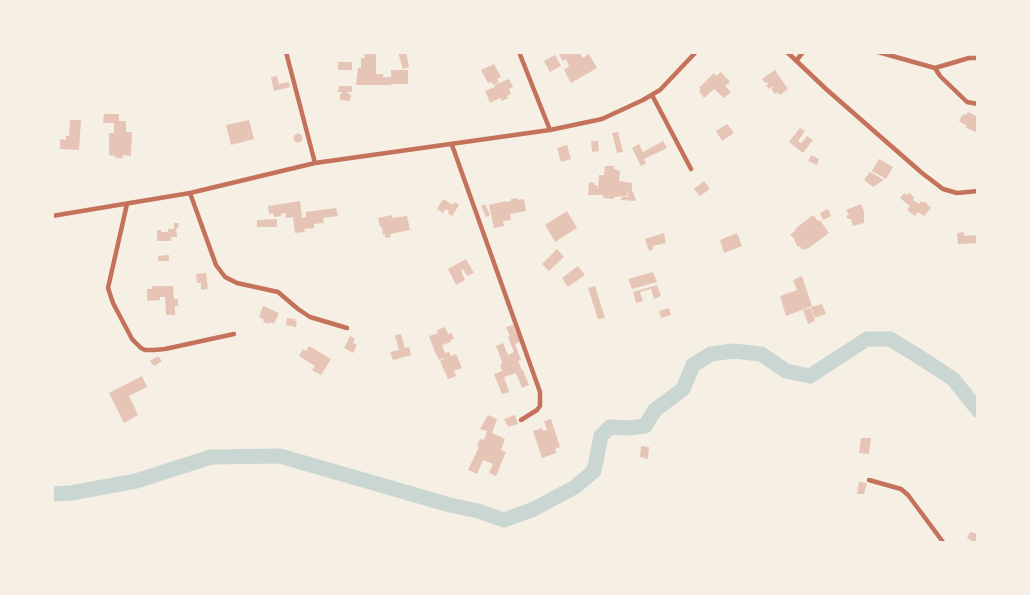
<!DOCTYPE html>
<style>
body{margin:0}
#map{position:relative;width:1030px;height:595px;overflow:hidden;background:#f6efe4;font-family:"Golos Text",sans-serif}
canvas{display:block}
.frame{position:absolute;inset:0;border:54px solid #f6efe4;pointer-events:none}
</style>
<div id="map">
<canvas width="1030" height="595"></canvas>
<div class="frame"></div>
</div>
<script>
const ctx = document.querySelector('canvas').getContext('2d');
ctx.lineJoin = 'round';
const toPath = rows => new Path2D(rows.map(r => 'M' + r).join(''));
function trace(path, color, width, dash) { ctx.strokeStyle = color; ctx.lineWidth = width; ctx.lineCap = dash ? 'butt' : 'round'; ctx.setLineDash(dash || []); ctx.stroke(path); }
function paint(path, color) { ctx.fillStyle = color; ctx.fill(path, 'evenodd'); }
trace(toPath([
 [52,494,71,493,136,481,211,457,280,456,450,505,478,511,504,520,534,509,575,487,594,471,601,436,610,427,628,428,645,426,655,410,683,389,693,365,711,354,733,351,761,354,786,371,810,376,867,339,890,339,918,356,953,379,978,410]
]), '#c9d6d2', 15);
paint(toPath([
 [398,52,406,52,409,67,403,69],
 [560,52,579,52,583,58,589,54,597,68,571,83,564,70,569,66,566,59,563,61,558,53],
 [364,53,376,53,376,74,383,74,383,77,391,77,391,70,408,70,408,84,391,84,391,85,356,85,358,68,361,68,361,58,365,58],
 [555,55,561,66,550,72,544,61],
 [338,62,352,62,352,70,338,70],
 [494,64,501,77,497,79,499,82,493,85,491,82,488,83,481,70],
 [775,70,788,89,780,95,778,92,775,94,771,89,773,88,772,86,769,89,766,85,768,84,767,82,765,83,762,79],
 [721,72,730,82,725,86,731,92,724,98,714,89,704,98,699,91,701,90,699,88,714,73,716,76],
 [277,76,279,84,289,82,290,87,274,91,271,77],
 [509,79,513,87,509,89,511,94,507,96,508,98,502,101,500,98,490,103,485,91,495,87,494,85],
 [339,86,352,86,352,92,346,92,351,95,350,101,340,100,340,95,342,92,338,92],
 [968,112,978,117,978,133,966,128,967,126,959,121,963,114,966,115],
 [104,114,119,114,119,121,126,121,126,132,132,132,131,156,123,155,123,158,115,158,116,156,109,155,109,133,114,133,114,123,103,123],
 [70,120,81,120,79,150,60,149,60,139,66,140,66,136,69,136],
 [249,120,254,139,231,145,226,125],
 [727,124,734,133,722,141,716,131],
 [800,128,805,131,798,141,801,143,807,136,813,140,803,153,789,142],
 [618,132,623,152,617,153,612,133],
 '293.5 138a4.5 4.5 0 1 1 9 0a4.5 4.5 0 1 1-9 0Z',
 [591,141,598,141,599,151,592,152],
 [663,141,667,148,644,159,646,163,641,166,632,148,639,144,643,152],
 [567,145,571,159,561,162,557,148],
 [811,155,819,159,817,165,808,161],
 [879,159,893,167,886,179,872,171],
 [605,166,614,166,614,169,620,171,619,181,632,183,632,192,634,193,634,196,636,198,635,201,621,200,622,197,628,197,628,188,627,196,614,197,614,199,603,198,603,195,588,195,589,182,595,183,594,185,597,185,597,189,598,189,599,175,604,175],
 [870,172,884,180,873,187,864,180],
 [704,181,710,189,700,196,694,189],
 [904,193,907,195,909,193,914,197,913,200,919,204,921,201,923,203,924,201,931,208,924,216,918,212,915,216,907,210,910,206,900,198],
 [517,198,518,200,524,199,526,211,510,214,511,220,503,221,504,226,494,228,489,205,506,201,506,202,511,201,511,199],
 [443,199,453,205,454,202,459,205,452,216,448,213,449,211,446,209,443,213,437,209],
 [300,201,302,218,306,217,306,212,336,208,338,216,323,218,324,223,314,224,314,228,304,229,305,232,295,233,293,217,286,218,286,213,281,214,281,216,274,217,273,213,269,214,268,206],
 [485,204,490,215,486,217,481,206],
 [861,204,864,212,864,223,853,226,851,219,848,219,846,216,849,215,846,210],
 [828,209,831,216,823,220,820,213],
 [567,211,577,228,555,242,545,225],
 [392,215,392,218,407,216,410,230,390,234,391,237,385,238,385,234,383,235,382,227,380,227,378,218],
 [813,215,818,221,820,220,829,233,809,248,802,250,800,246,798,247,794,240,795,239,790,235,796,230,795,229],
 [277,219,277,227,257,227,257,220],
 [174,223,179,223,178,228,176,229,177,237,171,237,171,241,157,241,157,230,161,230,161,232,168,232,168,229,174,229],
 [964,232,964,236,978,235,978,243,958,244,957,233],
 [664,233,666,243,653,246,653,249,649,251,645,239],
 [737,233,742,246,724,253,720,240],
 [557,249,564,257,549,271,542,264],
 [169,255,169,261,158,261,158,256],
 [466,259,474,273,467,276,463,269,461,271,465,280,456,285,448,269],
 [578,266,585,275,568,287,562,278],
 [653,272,657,282,632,289,628,279],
 [206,273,208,289,201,290,201,283,197,283,196,274],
 [802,276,812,306,786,316,780,296,797,290,793,280],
 [657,285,661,296,654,299,651,289,640,292,643,301,636,303,633,292],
 [152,286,173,286,174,299,178,299,178,306,175,306,175,315,166,315,165,297,160,297,160,300,147,301,147,289,152,289],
 [595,286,605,318,598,319,588,288],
 [822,304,826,314,815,318,811,307],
 [263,306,279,313,274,324,270,322,268,324,263,322,264,320,259,317],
 [669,308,671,315,661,318,659,311],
 [811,308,815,321,808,324,803,310],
 [287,318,295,319,295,321,297,321,296,327,286,325],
 [513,325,520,342,515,344,521,360,518,361,522,370,523,370,529,385,522,388,516,373,504,377,509,392,502,394,494,374,502,371,500,365,502,364,501,359,496,346,503,343,508,355,514,352,508,337,510,336,506,327],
 [445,327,448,334,452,333,454,339,450,340,451,342,442,345,445,353,449,352,451,356,456,354,462,368,454,371,456,376,448,379,440,361,447,357,439,360,437,355,436,355,429,336,438,333,437,330],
 [401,334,405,348,409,347,411,355,393,360,390,352,399,350,395,335],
 [350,336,355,339,353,343,357,345,353,353,344,348],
 [309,346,331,359,321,375,312,370,315,366,299,356,303,349,306,351],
 [158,356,162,361,154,366,150,361],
 [142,376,147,387,129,396,138,415,124,423,109,393],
 [488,415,497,419,492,433,505,439,501,450,506,452,496,476,489,473,493,464,483,460,477,474,468,470,479,447,477,446,480,439,484,440,487,431,480,429],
 [515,415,518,424,508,427,504,419],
 [551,419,560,447,555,449,556,453,542,458,533,431,542,428,543,431,547,430,544,421],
 [861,438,871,438,869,454,859,453],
 [641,446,649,447,648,459,640,457],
 [859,482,867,483,864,494,857,494],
 [970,532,978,534,978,542,974,542,967,538]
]), '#e6c5b7');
trace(toPath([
 [286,52,315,163],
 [519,52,550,130],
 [787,52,826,89,922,173,943,189,957,193,978,191],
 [878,52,935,68,969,58,978,58],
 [796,61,803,52],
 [935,68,940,76,967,102,978,104],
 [652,95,691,169],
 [452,145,540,392,540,406,537,410,521,420],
 [190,193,216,265,225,277,237,283,278,292,298,309,310,317,347,328],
 [127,204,108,288,113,303,132,339,141,348,145,350,154,350,165,349,234,334],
 [52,216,190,193,315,163,550,130,602,119,643,100,660,90,696,52],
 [869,480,901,489,908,495,943,542]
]), '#c5725c', 4.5);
</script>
